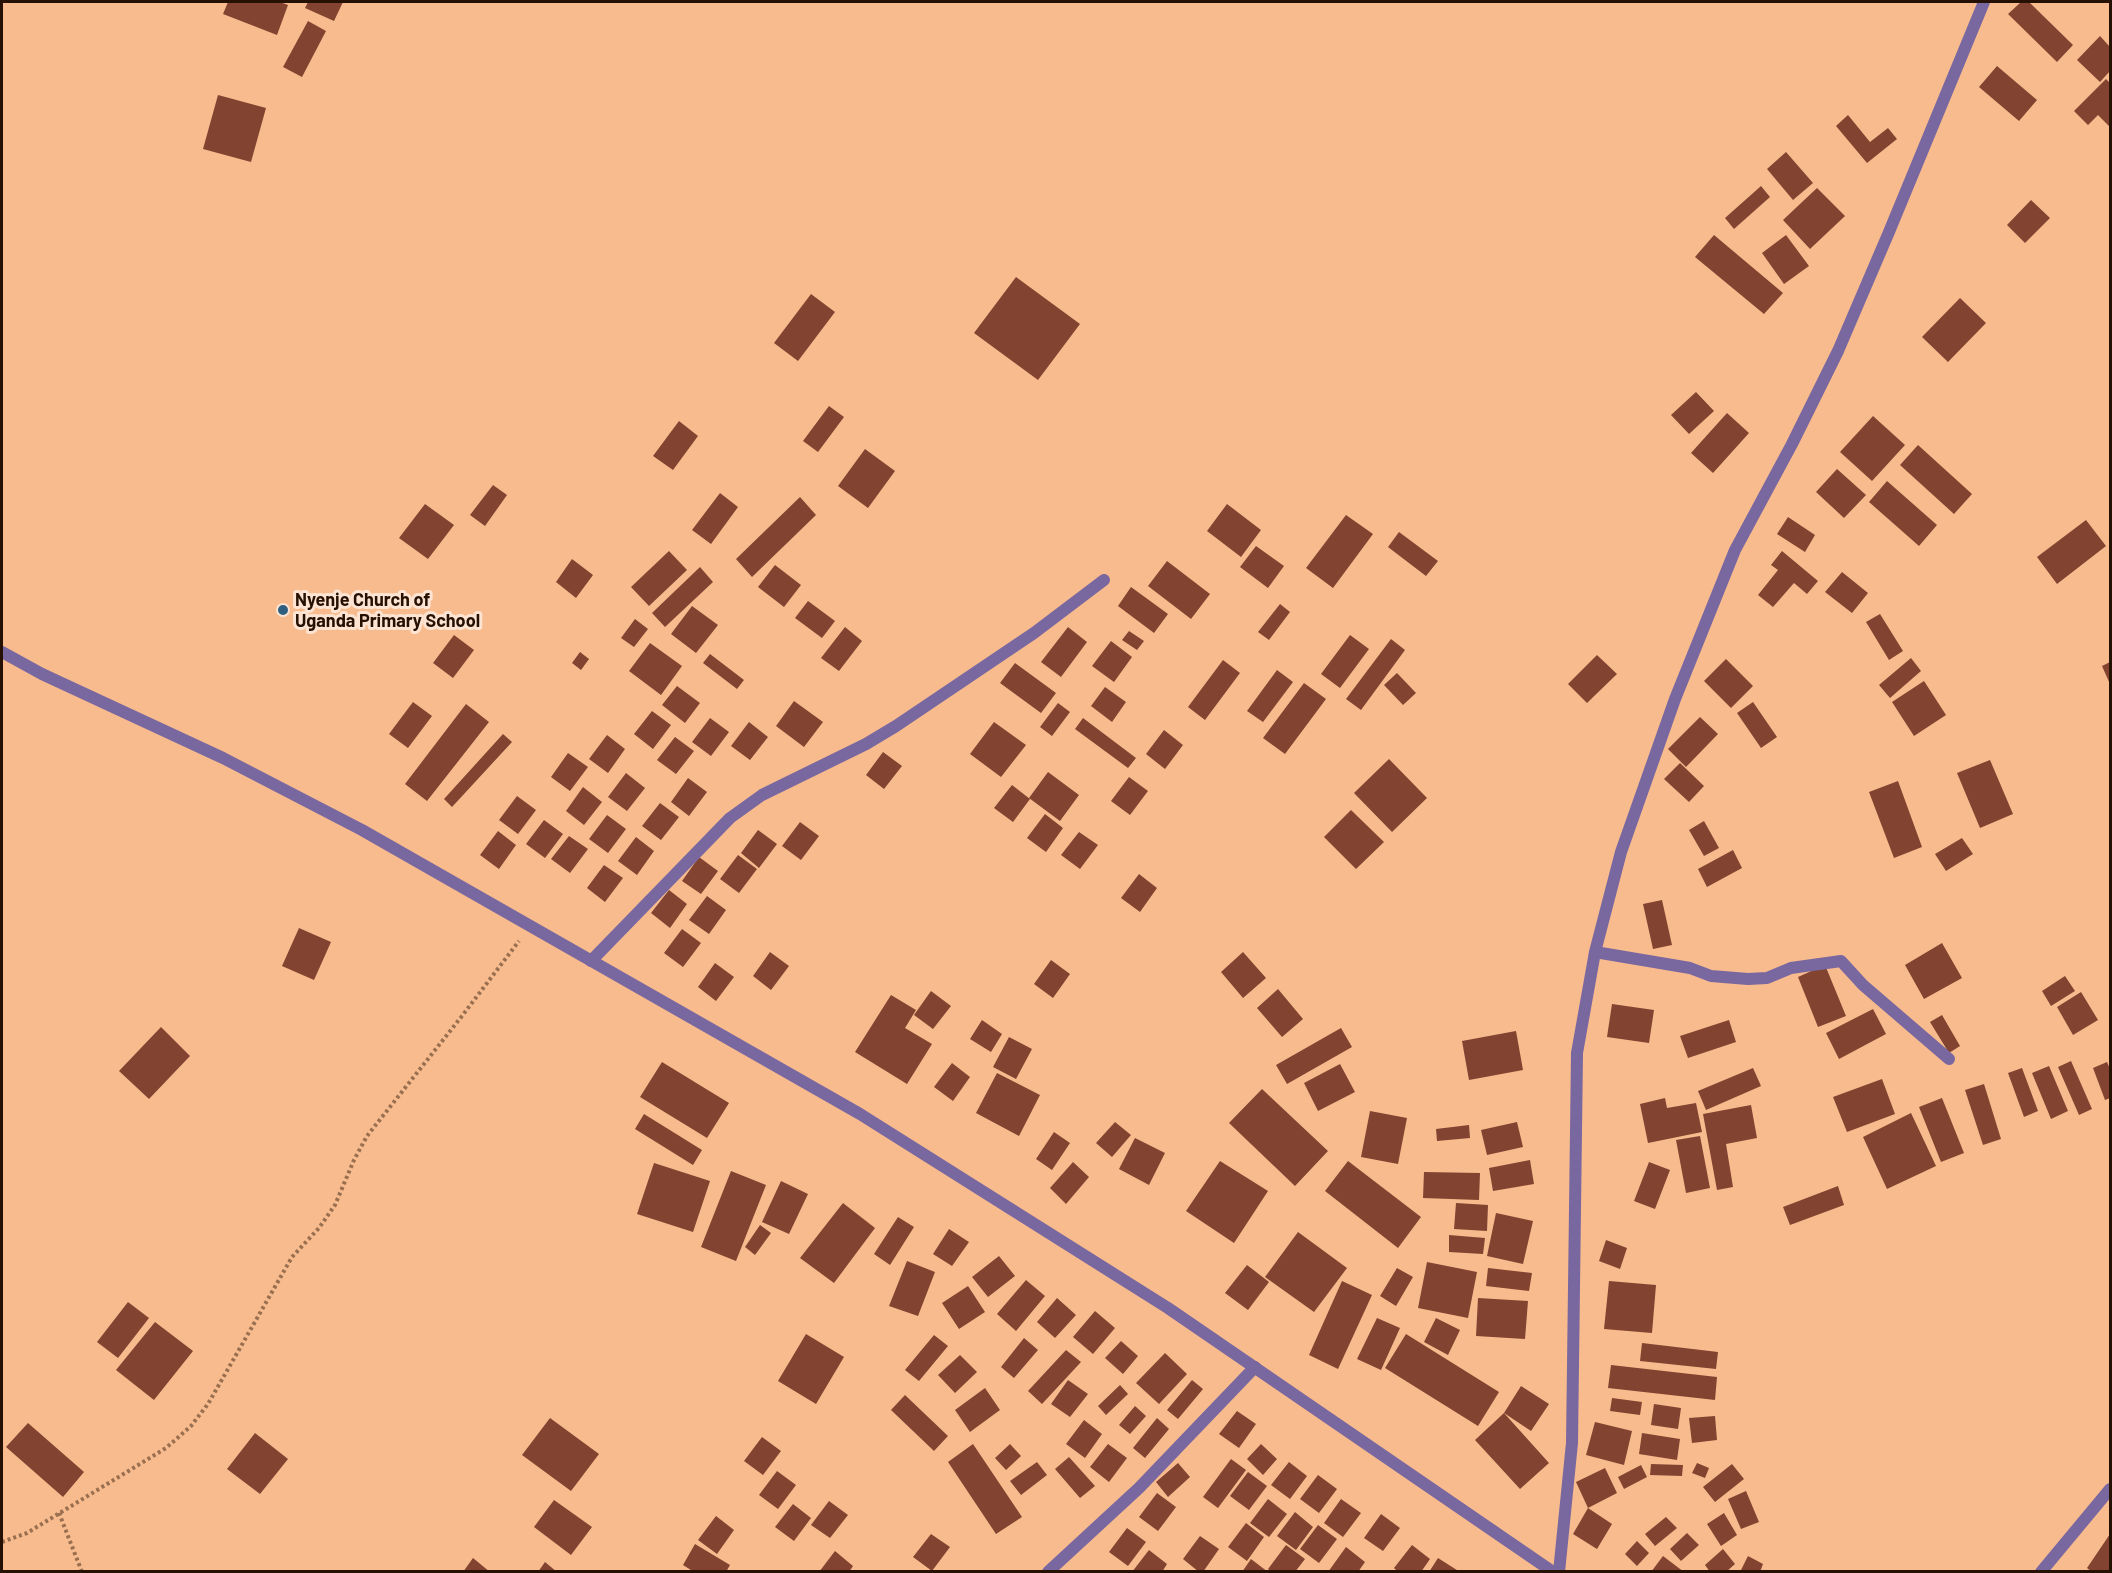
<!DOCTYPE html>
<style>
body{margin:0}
#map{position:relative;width:2112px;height:1573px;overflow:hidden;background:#f7bb8e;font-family:Barlow,sans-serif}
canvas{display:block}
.frame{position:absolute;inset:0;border:3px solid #251001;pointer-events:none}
</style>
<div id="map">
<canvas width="2112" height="1573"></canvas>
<div class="frame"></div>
</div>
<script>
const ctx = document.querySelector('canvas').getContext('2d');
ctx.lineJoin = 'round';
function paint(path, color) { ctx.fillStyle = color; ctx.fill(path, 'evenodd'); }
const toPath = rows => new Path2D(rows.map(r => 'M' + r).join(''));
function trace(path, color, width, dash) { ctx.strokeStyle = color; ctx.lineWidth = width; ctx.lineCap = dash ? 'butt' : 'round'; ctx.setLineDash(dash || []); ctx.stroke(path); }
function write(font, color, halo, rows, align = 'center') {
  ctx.font = font + ' Barlow,sans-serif'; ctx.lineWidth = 6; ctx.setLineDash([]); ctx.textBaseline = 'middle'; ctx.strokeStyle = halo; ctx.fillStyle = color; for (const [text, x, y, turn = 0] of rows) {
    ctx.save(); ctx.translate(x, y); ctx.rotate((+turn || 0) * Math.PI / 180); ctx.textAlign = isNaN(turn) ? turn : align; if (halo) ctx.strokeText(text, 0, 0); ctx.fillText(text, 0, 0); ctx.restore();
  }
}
paint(toPath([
 [228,2,280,2,288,5,277,35,223,14],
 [308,2,343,2,334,21,305,8],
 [2021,2,2029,2,2073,45,2057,62,2008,14],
 [308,21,326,31,302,77,283,67],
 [2100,36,2110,47,2110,71,2100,82,2077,60],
 [1997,66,2037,100,2019,121,1979,87],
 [2106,79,2110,83,2110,127,2098,115,2088,125,2074,111],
 [218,95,266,108,251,162,203,149],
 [1848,115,1870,142,1888,128,1897,139,1867,163,1836,126],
 [1786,152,1813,183,1793,200,1767,169],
 [1761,186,1770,197,1734,229,1725,218],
 [1817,188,1845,216,1810,249,1783,220],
 [2031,200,2050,218,2025,243,2007,225],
 [1714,235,1783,293,1764,314,1695,257],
 [1786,235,1809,266,1784,284,1762,253],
 [1016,277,1080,324,1038,380,974,333],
 [811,294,835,312,798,361,774,343],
 [1960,298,1986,323,1948,362,1922,337],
 [1696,392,1714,411,1689,434,1671,415],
 [829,406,844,417,818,452,803,441],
 [1727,413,1749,433,1713,473,1691,453],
 [1873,416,1905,445,1872,481,1840,452],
 [679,421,698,436,673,470,653,456],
 [1918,445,1972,494,1954,514,1900,465],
 [865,449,895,471,868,508,838,486],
 [1837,469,1866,495,1844,518,1816,492],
 [1887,481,1937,525,1919,546,1869,502],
 [493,485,507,495,485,526,470,515],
 [720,493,738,507,711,544,692,530],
 [800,497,816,515,752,577,736,559],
 [425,504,454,525,428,559,399,538],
 [1227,504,1261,530,1241,557,1207,531],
 [1346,515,1373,534,1333,588,1306,568],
 [1788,517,1815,535,1805,552,1777,534],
 [2086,520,2106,546,2057,584,2037,557],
 [1399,532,1438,561,1426,576,1388,547],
 [1256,546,1284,566,1268,588,1240,567],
 [669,551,687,570,649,606,631,587],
 [1782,551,1818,581,1807,594,1794,583,1773,607,1758,595,1778,570,1771,565],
 [572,559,593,575,576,598,556,582],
 [1167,561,1210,594,1191,619,1148,586],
 [775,565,801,585,784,607,758,587],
 [700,567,713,582,665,627,652,613],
 [1842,572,1868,593,1852,613,1825,592],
 [1131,587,1168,614,1154,633,1118,606],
 [808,601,835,621,822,638,795,618],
 [1280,604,1290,612,1269,640,1258,632],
 [692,606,718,625,696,653,671,634],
 [1880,614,1903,651,1889,660,1866,622],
 [635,619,648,629,634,647,621,638],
 [845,627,862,641,839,671,821,658],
 [1068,627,1087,642,1061,677,1041,662],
 [1129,631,1144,641,1137,650,1122,640],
 [454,635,474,650,453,678,433,663],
 [1350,635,1369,649,1340,688,1321,674],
 [1391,639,1405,650,1361,710,1346,699],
 [1111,641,1132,657,1114,682,1092,666],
 [650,643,682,666,661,695,629,671],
 [580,652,589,659,581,670,572,663],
 [710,654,744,680,737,689,703,663],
 [1597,655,1617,674,1587,703,1568,684],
 [1911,658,1921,671,1890,698,1879,685],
 [1726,659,1753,686,1731,708,1704,681],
 [1223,660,1240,673,1205,720,1188,707],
 [2110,662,2110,684,2102,666],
 [1015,663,1056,693,1041,713,1000,683],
 [1277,670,1293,682,1263,722,1247,711],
 [1397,673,1416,693,1403,705,1384,685],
 [1924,681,1946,715,1914,736,1892,702],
 [1304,683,1326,699,1285,754,1263,738],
 [677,686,700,703,685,723,662,705],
 [1105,687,1126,702,1112,722,1091,706],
 [794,701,823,722,804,747,776,726],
 [413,702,432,716,408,748,389,734],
 [1753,702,1777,737,1761,748,1737,713],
 [1058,703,1070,712,1052,736,1040,727],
 [466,704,489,722,427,801,405,784],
 [652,711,671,725,653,749,634,734],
 [1700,717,1718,734,1686,767,1668,749],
 [710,718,729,732,711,756,692,742],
 [1083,718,1136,758,1128,768,1075,729],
 [749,722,768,737,750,760,731,746],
 [994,722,1026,745,1001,777,970,754],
 [1164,730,1183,745,1165,769,1146,754],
 [503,734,512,742,452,807,444,799],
 [607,735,625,749,608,773,589,759],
 [675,737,694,751,676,774,657,760],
 [883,752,902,766,884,789,866,775],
 [568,753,588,767,570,791,551,777],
 [1389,759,1427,798,1392,832,1354,793],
 [1990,760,2013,814,1980,828,1957,773],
 [1680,763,1704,786,1689,802,1664,779],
 [1048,772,1079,795,1060,821,1029,798],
 [626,773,645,788,627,811,608,797],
 [1129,777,1148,791,1130,815,1111,801],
 [688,778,707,792,689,816,671,802],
 [1898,781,1922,847,1894,858,1869,792],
 [1012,785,1030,799,1013,822,994,808],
 [583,787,602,802,584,825,566,811],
 [517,796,536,810,518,834,499,820],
 [660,803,679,817,661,840,642,826],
 [1351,810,1384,842,1356,869,1324,837],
 [1045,814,1063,828,1046,852,1027,838],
 [607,815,626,829,608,853,589,839],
 [544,820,563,834,545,858,526,844],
 [1704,821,1719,848,1704,856,1689,830],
 [800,822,819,836,801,860,782,846],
 [758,830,777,844,759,868,741,853],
 [498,831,516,845,499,869,480,855],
 [1079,832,1098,845,1080,869,1061,855],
 [569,836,588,849,570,873,551,859],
 [636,837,654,851,637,875,618,861],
 [1962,838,1973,854,1946,871,1935,854],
 [1733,850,1742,868,1707,887,1698,869],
 [738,855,757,869,739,893,720,879],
 [699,857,718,871,701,894,682,881],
 [604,865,623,878,605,902,587,888],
 [1139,874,1157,888,1140,912,1121,898],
 [669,890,687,904,670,928,651,913],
 [707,896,726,910,709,934,689,920],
 [1662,900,1672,945,1653,949,1643,904],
 [299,928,331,942,314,980,282,966],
 [682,929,701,943,683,967,664,953],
 [1942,943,1962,978,1924,999,1905,965],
 [770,952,789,966,771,990,753,976],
 [1243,952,1266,978,1243,998,1221,972],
 [1051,960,1070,974,1053,998,1034,984],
 [715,963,734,977,716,1001,698,987],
 [1825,965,1846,1016,1818,1027,1798,977],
 [2065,976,2075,991,2051,1006,2042,991],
 [1278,989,1303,1019,1282,1037,1257,1008],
 [931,991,951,1006,933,1029,914,1015],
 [2081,992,2098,1020,2073,1035,2057,1007],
 [891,995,916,1010,905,1028,932,1044,907,1084,855,1052],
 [1612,1004,1654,1010,1649,1043,1607,1037],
 [1873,1009,1886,1034,1839,1059,1826,1033],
 [1942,1015,1960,1046,1949,1053,1930,1022],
 [982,1020,1002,1034,991,1052,970,1039],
 [1729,1020,1736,1042,1688,1058,1680,1036],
 [161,1027,190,1056,149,1099,119,1071],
 [1341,1028,1352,1047,1287,1084,1276,1065],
 [1516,1031,1523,1070,1469,1080,1462,1041],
 [1009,1037,1032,1049,1016,1079,993,1067],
 [2071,1061,2092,1109,2079,1115,2058,1067],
 [662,1062,729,1103,707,1138,640,1097],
 [2107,1062,2110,1069,2110,1098,2105,1100,2093,1068],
 [952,1063,970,1077,953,1101,934,1087],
 [1340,1064,1355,1092,1318,1111,1304,1083],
 [2049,1066,2068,1111,2051,1119,2032,1073],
 [1753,1068,1761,1086,1706,1110,1698,1091],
 [2022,1068,2038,1111,2024,1117,2008,1073],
 [997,1073,1040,1095,1019,1136,976,1113],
 [1882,1079,1895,1114,1847,1132,1833,1097],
 [1984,1084,2001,1139,1983,1145,1965,1090],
 [1262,1089,1328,1151,1295,1186,1229,1123],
 [1665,1098,1667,1108,1696,1103,1702,1132,1648,1143,1640,1104],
 [1942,1098,1964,1153,1941,1162,1919,1107],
 [1751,1105,1757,1138,1726,1144,1733,1187,1717,1190,1703,1114],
 [1370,1111,1407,1118,1398,1164,1361,1157],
 [1911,1113,1936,1166,1887,1189,1863,1137],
 [644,1114,702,1150,693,1165,635,1129],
 [1115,1122,1131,1135,1112,1157,1096,1143],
 [1517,1122,1523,1147,1487,1155,1481,1130],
 [1469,1125,1470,1138,1437,1141,1436,1129],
 [1054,1132,1070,1143,1052,1170,1036,1159],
 [1700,1136,1710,1188,1686,1193,1676,1140],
 [1135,1138,1165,1153,1149,1185,1119,1169],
 [1530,1160,1534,1184,1493,1191,1489,1168],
 [1220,1161,1268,1191,1234,1243,1186,1211],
 [1348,1161,1421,1217,1398,1248,1325,1191],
 [1073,1162,1089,1177,1066,1204,1050,1188],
 [1649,1162,1670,1170,1655,1209,1634,1201],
 [654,1163,710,1181,693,1232,637,1214],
 [731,1171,766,1185,736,1261,701,1247],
 [1424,1172,1480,1173,1479,1200,1423,1198],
 [781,1181,808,1194,789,1234,762,1222],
 [1838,1186,1844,1205,1790,1225,1783,1207],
 [843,1203,875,1228,834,1283,800,1258],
 [1456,1203,1488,1205,1487,1231,1454,1229],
 [1496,1213,1533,1221,1523,1264,1487,1256],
 [898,1217,914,1227,890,1265,874,1254],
 [760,1225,771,1233,755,1255,745,1247],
 [949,1229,969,1242,952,1266,933,1254],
 [1298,1232,1347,1268,1314,1312,1265,1277],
 [1449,1235,1485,1238,1483,1254,1449,1252],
 [1606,1240,1627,1248,1620,1269,1599,1261],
 [999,1256,1015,1276,988,1297,972,1277],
 [907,1261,935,1272,918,1316,889,1306],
 [1427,1262,1477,1272,1468,1318,1418,1308],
 [1247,1265,1269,1282,1248,1310,1225,1293],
 [1397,1268,1413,1277,1396,1306,1380,1296],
 [1488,1268,1532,1273,1529,1291,1486,1286],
 [1026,1280,1045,1296,1016,1331,997,1314],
 [1342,1281,1372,1295,1338,1369,1309,1355],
 [1609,1281,1656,1285,1652,1333,1604,1329],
 [968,1286,985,1312,959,1329,942,1303],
 [1057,1298,1076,1315,1055,1338,1037,1322],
 [1478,1298,1528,1301,1525,1339,1476,1336],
 [128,1302,149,1318,118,1358,97,1342],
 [1095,1311,1115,1328,1093,1354,1073,1337],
 [1377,1318,1400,1328,1381,1370,1357,1359],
 [1436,1318,1460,1330,1448,1355,1424,1342],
 [155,1322,193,1351,154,1400,116,1370],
 [806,1334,844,1357,816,1404,778,1381],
 [1406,1334,1499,1392,1478,1426,1385,1368],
 [934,1335,948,1346,919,1381,905,1370],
 [1024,1338,1038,1350,1014,1378,1001,1367],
 [1121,1341,1138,1356,1123,1374,1105,1358],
 [1642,1343,1718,1352,1716,1369,1640,1361],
 [1066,1350,1081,1362,1042,1404,1028,1391],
 [1165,1353,1187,1374,1159,1404,1136,1383],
 [960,1355,977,1372,955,1393,938,1375],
 [1611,1365,1717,1377,1715,1400,1608,1388],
 [1068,1380,1088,1394,1070,1417,1051,1404],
 [1192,1380,1203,1389,1178,1419,1167,1410],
 [1120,1385,1128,1394,1106,1415,1098,1406],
 [1521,1386,1549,1404,1531,1431,1504,1413],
 [985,1388,1000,1410,970,1432,955,1410],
 [905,1395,948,1436,934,1451,891,1410],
 [1612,1398,1642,1402,1640,1415,1610,1411],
 [1654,1404,1681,1408,1678,1429,1651,1425],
 [1135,1406,1146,1416,1130,1434,1119,1425],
 [1237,1411,1256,1424,1239,1448,1219,1434],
 [1504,1413,1549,1463,1520,1489,1475,1440],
 [1715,1416,1717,1440,1692,1443,1689,1418],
 [550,1418,599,1454,571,1491,522,1455],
 [1157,1418,1169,1429,1145,1458,1133,1448],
 [1084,1420,1102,1434,1085,1458,1066,1444],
 [1595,1422,1632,1431,1624,1465,1586,1455],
 [28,1423,84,1472,63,1497,6,1447],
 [255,1433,288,1459,260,1494,227,1469],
 [1642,1433,1680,1439,1677,1460,1639,1454],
 [762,1437,781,1451,763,1475,744,1461],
 [973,1444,1022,1517,996,1534,948,1462],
 [1010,1444,1021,1456,1006,1470,995,1458],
 [1108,1444,1127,1458,1109,1482,1090,1467],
 [1261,1444,1277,1459,1263,1475,1247,1459],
 [1069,1457,1095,1486,1080,1498,1055,1469],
 [1231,1459,1246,1470,1218,1508,1203,1497],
 [1037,1462,1047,1475,1021,1495,1010,1481],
 [1289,1462,1307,1476,1290,1499,1271,1485],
 [1178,1463,1190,1477,1168,1497,1156,1482],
 [1697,1463,1709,1468,1705,1478,1692,1473],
 [1651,1464,1683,1465,1682,1476,1650,1475],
 [1732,1464,1744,1479,1715,1502,1703,1487],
 [1641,1465,1647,1477,1624,1489,1618,1477],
 [1605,1468,1617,1493,1588,1508,1576,1482],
 [777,1471,796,1485,778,1509,759,1495],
 [1248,1472,1267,1486,1249,1510,1230,1496],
 [1318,1475,1337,1489,1319,1513,1300,1499],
 [1746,1491,1759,1522,1741,1529,1728,1499],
 [1157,1493,1176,1507,1158,1531,1139,1517],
 [1268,1499,1287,1514,1269,1537,1250,1523],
 [1341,1499,1361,1513,1343,1537,1324,1523],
 [554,1500,592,1527,571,1555,534,1527],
 [829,1501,848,1515,830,1538,811,1525],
 [793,1504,811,1518,794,1541,775,1527],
 [1588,1508,1612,1524,1597,1549,1573,1534],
 [1295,1512,1313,1527,1296,1550,1277,1536],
 [1724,1513,1737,1535,1721,1546,1707,1524],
 [1381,1514,1400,1528,1383,1551,1364,1538],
 [716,1516,734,1530,717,1554,698,1540],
 [1666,1517,1677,1528,1655,1546,1645,1534],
 [1246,1523,1264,1537,1247,1561,1228,1547],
 [1318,1525,1337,1539,1319,1563,1300,1549],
 [1127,1528,1146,1542,1128,1566,1109,1552],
 [1687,1533,1699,1545,1681,1561,1670,1549],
 [931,1534,950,1547,932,1571,913,1557],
 [2110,1534,2110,1572,2092,1572,2087,1568],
 [1200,1536,1219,1549,1203,1572,1199,1572,1183,1559],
 [1637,1541,1649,1553,1637,1566,1625,1554],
 [695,1544,730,1565,726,1572,694,1572,683,1565],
 [1286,1545,1305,1559,1295,1572,1272,1572,1268,1569],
 [1412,1545,1430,1559,1421,1572,1398,1572,1394,1568],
 [1346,1547,1365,1562,1358,1572,1328,1572],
 [1723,1549,1735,1564,1726,1572,1710,1572,1705,1565],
 [1149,1550,1167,1564,1162,1572,1132,1572],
 [835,1551,853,1566,849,1572,819,1572],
 [1663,1556,1684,1572,1651,1572],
 [1748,1556,1763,1564,1760,1572,1740,1572],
 [473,1558,490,1572,463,1572],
 [1438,1558,1460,1572,1429,1572],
 [1251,1559,1268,1572,1242,1572],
 [545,1562,557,1572,538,1572]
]), '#824330');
trace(toPath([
 [59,1513,82,1572],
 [2,1542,27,1533,166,1448,191,1426,208,1404,292,1257,319,1228,335,1205,354,1160,367,1136,462,1016,519,941]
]), '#996f4f', 4, [3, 3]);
trace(toPath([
 [1595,952,1690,968,1711,976,1748,979,1767,978,1791,968,1841,961,1863,985,1949,1059],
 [591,961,730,818,762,795,866,744,896,726,1034,633,1104,580],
 [1048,1572,1139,1488,1255,1367],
 [1559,1572,1572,1443,1577,1053,1595,952,1621,852,1675,699,1735,550,1792,444,1838,351,1889,232,1984,2],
 [2041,1572,2110,1489]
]), '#7967a0', 12);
trace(toPath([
 [2,652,42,674,223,758,362,830,860,1114,1168,1308,1553,1572]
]), '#7967a0', 12);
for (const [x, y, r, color] of [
 [283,610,6,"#2f5f7e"]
]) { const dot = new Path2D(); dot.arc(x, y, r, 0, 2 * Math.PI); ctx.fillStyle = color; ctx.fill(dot); trace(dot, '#fde4d2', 2); }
write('bold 18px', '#251001', '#fde4d2', [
 ["Nyenje Church of",295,600],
 ["Uganda Primary School",295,621]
], 'left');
</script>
